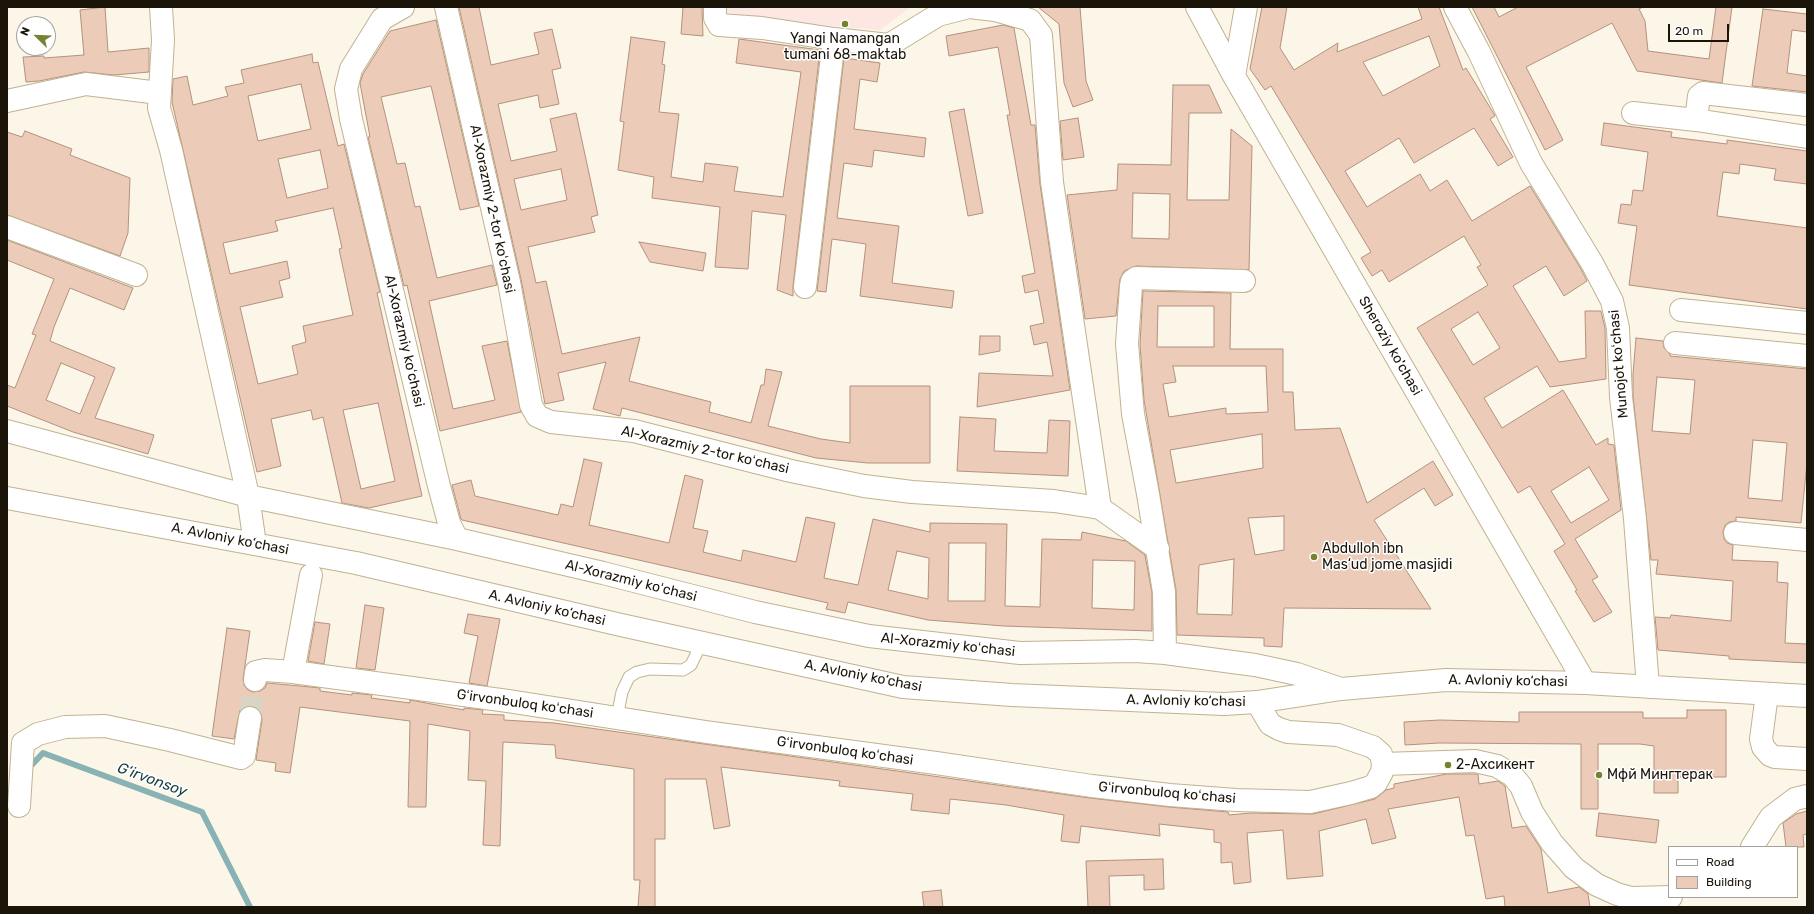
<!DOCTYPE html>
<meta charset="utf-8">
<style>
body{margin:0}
#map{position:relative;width:1814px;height:914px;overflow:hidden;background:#fcf6e8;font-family:Rubik,sans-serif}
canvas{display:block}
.frame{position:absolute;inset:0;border:8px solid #1b1509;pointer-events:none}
.legend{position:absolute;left:1668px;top:846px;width:130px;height:52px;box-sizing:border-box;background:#fff;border:1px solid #a4a19d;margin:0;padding:5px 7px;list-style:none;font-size:12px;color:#1b1509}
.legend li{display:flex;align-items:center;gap:8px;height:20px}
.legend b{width:20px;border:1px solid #a4a19d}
.north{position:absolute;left:16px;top:16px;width:40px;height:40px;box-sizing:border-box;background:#fff;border:1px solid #a4a19d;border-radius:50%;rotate:293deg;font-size:11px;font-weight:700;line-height:16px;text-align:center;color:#1b1509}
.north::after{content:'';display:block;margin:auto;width:14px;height:18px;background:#758331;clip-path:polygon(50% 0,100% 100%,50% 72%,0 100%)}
.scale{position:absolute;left:1668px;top:24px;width:61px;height:18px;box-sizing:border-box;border:2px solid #1b1509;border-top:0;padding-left:5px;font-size:12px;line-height:14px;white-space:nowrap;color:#1b1509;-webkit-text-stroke:3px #fff;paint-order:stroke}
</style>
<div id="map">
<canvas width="1814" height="914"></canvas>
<div class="frame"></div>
<ul class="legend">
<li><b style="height:5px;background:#fff"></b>Road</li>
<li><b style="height:11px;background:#eccbb9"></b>Building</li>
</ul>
<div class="north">N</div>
<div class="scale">20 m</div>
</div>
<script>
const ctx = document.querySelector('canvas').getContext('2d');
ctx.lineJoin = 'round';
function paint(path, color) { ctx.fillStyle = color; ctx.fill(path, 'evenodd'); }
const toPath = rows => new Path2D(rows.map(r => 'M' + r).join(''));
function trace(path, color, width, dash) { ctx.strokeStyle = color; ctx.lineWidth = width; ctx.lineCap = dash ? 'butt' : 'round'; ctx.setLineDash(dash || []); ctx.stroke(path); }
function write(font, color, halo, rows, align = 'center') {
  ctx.font = font + ' Rubik,sans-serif'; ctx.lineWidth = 3; ctx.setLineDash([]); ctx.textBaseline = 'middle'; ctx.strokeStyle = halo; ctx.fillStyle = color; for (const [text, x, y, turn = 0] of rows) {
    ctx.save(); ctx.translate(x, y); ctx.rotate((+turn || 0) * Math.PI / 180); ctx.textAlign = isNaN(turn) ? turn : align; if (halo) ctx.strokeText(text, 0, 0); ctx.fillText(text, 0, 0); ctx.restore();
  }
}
paint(toPath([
 [724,7,911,7,880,30,724,18]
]), '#fde7e3');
trace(toPath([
 [27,770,43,753,202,812,250,907]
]), '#88b2b3', 6);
const building = toPath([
 [105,7,108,52,149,48,149,72,114,75,84,72,39,81,26,82,23,57,44,56,44,58,84,55,80,10,105,7],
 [459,7,479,7,491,65,539,54,534,33,552,29,561,68,552,70,559,104,540,108,538,95,498,104,511,161,557,151,550,119,576,113,598,215,591,217,595,232,528,247,536,283,546,281,562,354,640,337,629,381,711,402,709,412,751,423,761,385,764,385,766,369,782,372,768,426,821,439,850,443,850,386,930,386,930,463,868,463,816,458,622,408,620,416,593,409,606,362,558,373,564,400,545,404,521,279,459,7],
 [561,169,567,200,521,210,514,179,561,169],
 [683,7,702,7,703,36,681,34,683,7],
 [1038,7,1080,7,1086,81,1093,100,1073,107,1064,83,1059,24,1038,7],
 [1262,7,1287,7,1280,48,1294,70,1338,43,1337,52,1422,19,1418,7,1439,7,1463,70,1466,68,1494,114,1495,116,1490,119,1513,157,1498,166,1474,128,1414,163,1399,138,1345,171,1367,207,1420,174,1430,191,1447,180,1472,221,1530,186,1581,269,1587,281,1564,296,1546,266,1513,286,1559,362,1586,358,1585,311,1601,311,1605,328,1606,379,1550,387,1537,366,1484,398,1502,428,1563,390,1596,445,1608,438,1608,444,1614,445,1621,510,1575,539,1598,577,1592,580,1612,612,1594,622,1575,591,1577,590,1554,551,1565,544,1530,486,1518,493,1417,328,1488,285,1477,267,1481,265,1464,236,1389,282,1382,270,1372,276,1361,258,1371,252,1271,86,1265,90,1250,69,1262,7],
 [1429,36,1440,66,1383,96,1363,62,1429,36],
 [1478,312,1500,348,1473,365,1451,329,1478,312],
 [1589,467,1609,500,1571,523,1551,491,1589,467],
 [1472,7,1494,7,1499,17,1518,7,1643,7,1639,9,1645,21,1648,51,1709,59,1716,7,1732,7,1722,83,1637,71,1612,23,1526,67,1563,140,1545,150,1472,7],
 [1763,9,1807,14,1807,32,1792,30,1787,73,1807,76,1807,92,1752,86,1763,9],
 [436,20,479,206,460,210,431,86,381,97,397,164,405,163,415,207,420,206,437,278,492,265,497,285,429,301,453,409,495,400,482,346,507,341,521,412,440,431,407,285,404,286,368,137,370,137,360,83,363,74,390,31,436,20],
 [1003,25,1014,28,1031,125,1035,125,1040,184,1070,390,977,407,979,373,1053,376,1047,342,1034,345,1030,326,1044,323,1038,290,1025,293,1022,276,1035,273,1007,115,1010,115,998,47,949,56,946,36,1003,25],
 [631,37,665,42,662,64,665,65,659,112,679,114,671,177,703,182,705,163,738,167,734,191,783,197,801,72,736,63,739,39,820,50,793,286,793,296,777,290,786,215,752,211,748,269,715,267,720,207,652,198,654,177,618,170,624,122,620,121,631,37],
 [312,54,313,63,318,62,338,146,344,144,380,292,377,293,422,496,369,508,342,503,323,417,313,420,311,410,271,419,281,466,257,472,172,102,173,79,187,76,193,105,228,96,225,87,244,83,241,70,312,54],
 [301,84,311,129,258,141,248,96,301,84],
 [320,150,328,188,287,198,278,159,320,150],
 [333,208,342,248,339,249,353,315,303,326,306,342,292,346,298,374,258,384,240,307,283,297,279,281,290,278,287,261,230,274,223,243,278,231,275,221,333,208],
 [378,403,395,481,361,489,343,410,378,403],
 [844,58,880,63,877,82,860,79,854,129,926,138,924,157,874,150,872,167,844,163,837,218,899,226,892,283,954,291,952,308,860,296,866,244,832,239,826,292,817,291,844,58],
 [1173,85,1209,85,1222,113,1189,113,1187,200,1229,200,1231,129,1252,146,1249,270,1136,266,1124,271,1120,279,1116,316,1085,319,1067,195,1117,190,1118,164,1171,165,1173,85],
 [1133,193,1170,194,1169,239,1132,238,1133,193],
 [964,109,983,213,968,216,949,112,964,109],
 [1078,118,1084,157,1063,160,1060,121,1078,118],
 [1604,123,1672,132,1671,137,1727,144,1727,140,1807,151,1807,184,1774,180,1776,169,1740,164,1739,174,1723,172,1717,216,1807,228,1807,309,1629,285,1637,226,1618,223,1621,204,1631,205,1633,190,1643,191,1648,152,1601,145,1604,123],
 [25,131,72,149,70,155,130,178,128,233,120,256,7,215,7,132,22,137,25,131],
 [7,240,133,288,124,310,70,288,54,327,50,341,115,368,95,418,154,435,148,454,73,432,7,406,7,385,15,388,36,335,32,334,54,279,7,260,7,240],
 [61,363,95,377,80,414,46,400,61,363],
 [639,242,706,253,703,271,650,262,639,242],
 [1143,291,1231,293,1230,349,1283,349,1283,392,1293,392,1295,430,1340,428,1367,503,1433,461,1453,495,1435,506,1424,488,1374,520,1431,609,1284,608,1282,647,1264,646,1264,638,1177,635,1176,590,1144,400,1140,344,1143,291],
 [1158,306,1214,306,1214,347,1157,347,1158,306],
 [1173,366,1266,366,1268,412,1226,414,1226,408,1169,417,1163,384,1176,382,1173,366],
 [1262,434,1263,468,1176,483,1170,450,1262,434],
 [1284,516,1284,550,1255,555,1248,518,1284,516],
 [1234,559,1232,615,1197,614,1199,565,1234,559],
 [980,336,1000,336,1000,351,979,355,980,336],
 [1636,338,1663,341,1664,348,1670,354,1670,356,1807,369,1807,463,1801,523,1736,517,1736,521,1729,522,1725,525,1723,532,1724,539,1727,543,1733,545,1732,560,1778,562,1777,582,1788,583,1785,643,1807,644,1807,663,1729,659,1729,656,1658,650,1655,617,1670,618,1671,615,1731,621,1733,581,1656,574,1658,560,1651,560,1633,396,1633,374,1636,338],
 [1657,377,1695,380,1690,434,1652,431,1657,377],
 [1753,440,1787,443,1782,501,1748,498,1753,440],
 [960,417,996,419,994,451,1047,453,1049,420,1070,421,1068,476,957,471,960,417],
 [584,459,602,463,589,525,669,543,685,475,703,480,693,528,708,531,703,552,741,561,743,550,796,562,806,517,835,523,824,578,858,585,873,519,930,532,930,523,1007,524,1005,606,1040,607,1042,539,1081,540,1082,532,1126,541,1145,555,1152,593,1152,631,1004,626,928,620,848,602,845,613,826,609,828,603,462,520,461,519,452,485,471,480,475,496,558,515,561,504,573,507,584,459],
 [949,543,986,543,985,601,948,601,949,543],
 [897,551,929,558,928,599,888,590,897,551],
 [1093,560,1135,561,1134,610,1092,608,1093,560],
 [365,605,384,608,375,670,356,668,365,605],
 [468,614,500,619,487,686,469,683,478,636,464,633,468,614],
 [315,622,330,624,324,664,308,661,315,622],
 [227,628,250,631,243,679,244,685,248,690,253,692,260,691,265,688,267,683,300,686,320,688,320,691,352,695,352,693,372,695,371,698,410,703,410,700,464,710,464,708,483,710,482,714,504,715,504,720,554,723,1090,798,1169,807,1228,812,1229,815,1251,813,1313,814,1375,799,1386,790,1394,788,1394,784,1447,774,1478,774,1479,784,1498,781,1505,786,1512,828,1526,826,1541,849,1548,893,1579,887,1588,894,1590,907,1505,907,1504,896,1486,899,1474,835,1466,836,1459,797,1388,809,1396,838,1372,844,1366,819,1319,831,1323,876,1287,879,1283,830,1247,833,1251,882,1234,884,1232,862,1221,863,1221,843,1214,842,1214,830,1159,824,1160,836,1081,826,1079,843,1061,841,1064,815,1006,805,950,799,949,814,911,810,913,794,839,786,840,781,721,767,730,826,714,829,706,779,665,779,665,839,655,839,655,907,638,907,640,880,634,880,634,769,556,758,555,745,503,742,500,846,483,845,486,781,468,780,470,731,428,724,426,807,408,807,410,721,300,707,290,773,275,771,276,763,256,760,262,720,261,713,258,708,252,706,246,706,240,710,234,739,212,736,227,628],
 [1687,710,1726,710,1726,777,1678,777,1678,793,1654,793,1654,746,1640,744,1598,744,1598,809,1581,809,1581,744,1439,743,1405,745,1404,722,1440,720,1519,722,1519,712,1643,712,1643,718,1687,718,1687,710],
 [1807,811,1807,834,1803,835,1804,847,1786,847,1783,823,1796,814,1807,811],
 [1599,813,1659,820,1656,843,1596,836,1599,813],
 [1163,859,1164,889,1144,890,1144,875,1109,876,1110,907,1088,907,1086,861,1163,859],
 [941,890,943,907,924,907,922,892,941,890]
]);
paint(building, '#eccbb9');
trace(building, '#b3917e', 1);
trace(toPath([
 [250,718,255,680]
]), '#dad4c7', 22, [22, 11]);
const service = toPath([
 [621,718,619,707,622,692,629,677,637,672,650,669,683,670,691,665,702,642]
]);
const minor = toPath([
 [161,7,163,40,159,108,171,150,248,496,255,544],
 [403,7,382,19,351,69,346,89,351,119,439,486,449,523,457,539,603,573,755,612,869,636,1020,653,1135,651,1165,653,1255,665,1297,674,1338,688],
 [446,7,509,282,531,405,537,416,551,422,634,431,791,471,864,486,912,492,1054,501,1100,508,1158,549],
 [715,7,715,18,719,25,762,28,834,39],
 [1197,7,1234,76,1585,683],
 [1455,7,1479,52,1531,163,1592,263,1612,301,1618,328,1621,397,1635,519,1648,687],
 [1234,76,1246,7],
 [7,101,86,84,159,93],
 [1633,113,1696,120,1807,137],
 [1696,120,1699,96,1703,93,1807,105],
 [7,227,136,275],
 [805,287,834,39,889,45,938,15,969,7,995,10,1030,20,1041,35,1052,182,1100,508],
 [1681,310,1807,323],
 [1675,343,1807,356],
 [7,431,248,496,457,539],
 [7,498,356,563,621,625,903,687,1012,695,1224,704,1257,702,1341,689,1446,680,1585,683,1807,696],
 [1735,533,1807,540],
 [1165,653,1164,592,1148,494,1133,414,1127,344,1131,286,1132,281,1136,278,1244,281],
 [293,672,311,575],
 [255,680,256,672,265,670,293,672,508,701,706,732,936,763,1092,786,1170,795,1236,800,1310,802,1351,793,1371,787,1376,783,1382,772,1383,764,1381,754,1373,747,1338,735,1288,732,1279,729,1270,724,1257,702],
 [1767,694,1761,739,1763,747,1770,755,1775,757,1807,759],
 [1383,764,1475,761,1497,766,1512,775,1521,786,1532,812,1552,843,1574,868,1597,885,1617,894,1631,898,1671,897],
 [19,806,23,743,38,734,65,727,105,726,170,740,241,758,244,756,250,718],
 [1752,847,1771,817,1795,799,1807,796]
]);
trace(service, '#c1b290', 13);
trace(minor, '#c1b290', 24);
trace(service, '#fff', 11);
trace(minor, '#fff', 22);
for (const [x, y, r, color] of [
 [845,24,4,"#758331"],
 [1314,557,4,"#758331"],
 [1448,765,4,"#758331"],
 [1599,775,4,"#758331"]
]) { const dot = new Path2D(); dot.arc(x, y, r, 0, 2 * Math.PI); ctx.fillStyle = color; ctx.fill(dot); trace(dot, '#fff', 1.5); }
write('14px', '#1b1509', '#fff', [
 ["Yangi Namangan",845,39,"center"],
 ["tumani 68-maktab",845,55,"center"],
 ["Abdulloh ibn",1322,549],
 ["Mas‘ud jome masjidi",1322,565],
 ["2-Ахсикент",1456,765],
 ["Мфй Мингтерак",1607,775]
], 'left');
write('14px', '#1b1509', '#fff', [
 ["Al-Xorazmiy 2-tor koʻchasi",492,209,78],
 ["Al-Xorazmiy koʻchasi",404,341,77],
 ["Sheroziy ko'chasi",1390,346,60],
 ["Munojot koʻchasi",1619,364,-95],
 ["Al-Xorazmiy 2-tor koʻchasi",705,450,13],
 ["A. Avloniy ko‘chasi",230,539,11],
 ["Al-Xorazmiy koʻchasi",631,581,14],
 ["A. Avloniy ko‘chasi",547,608,13],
 ["Al-Xorazmiy koʻchasi",948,645,6],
 ["A. Avloniy ko‘chasi",863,676,11],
 ["A. Avloniy ko‘chasi",1508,681,1],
 ["A. Avloniy ko‘chasi",1186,701,1],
 ["Gʻirvonbuloq koʻchasi",525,704,8],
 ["Gʻirvonbuloq koʻchasi",845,751,8],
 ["Gʻirvonbuloq koʻchasi",1167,793,5]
]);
write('italic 15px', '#163e40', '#fff', [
 ["G‘irvonsoy",152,780,20]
]);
</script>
